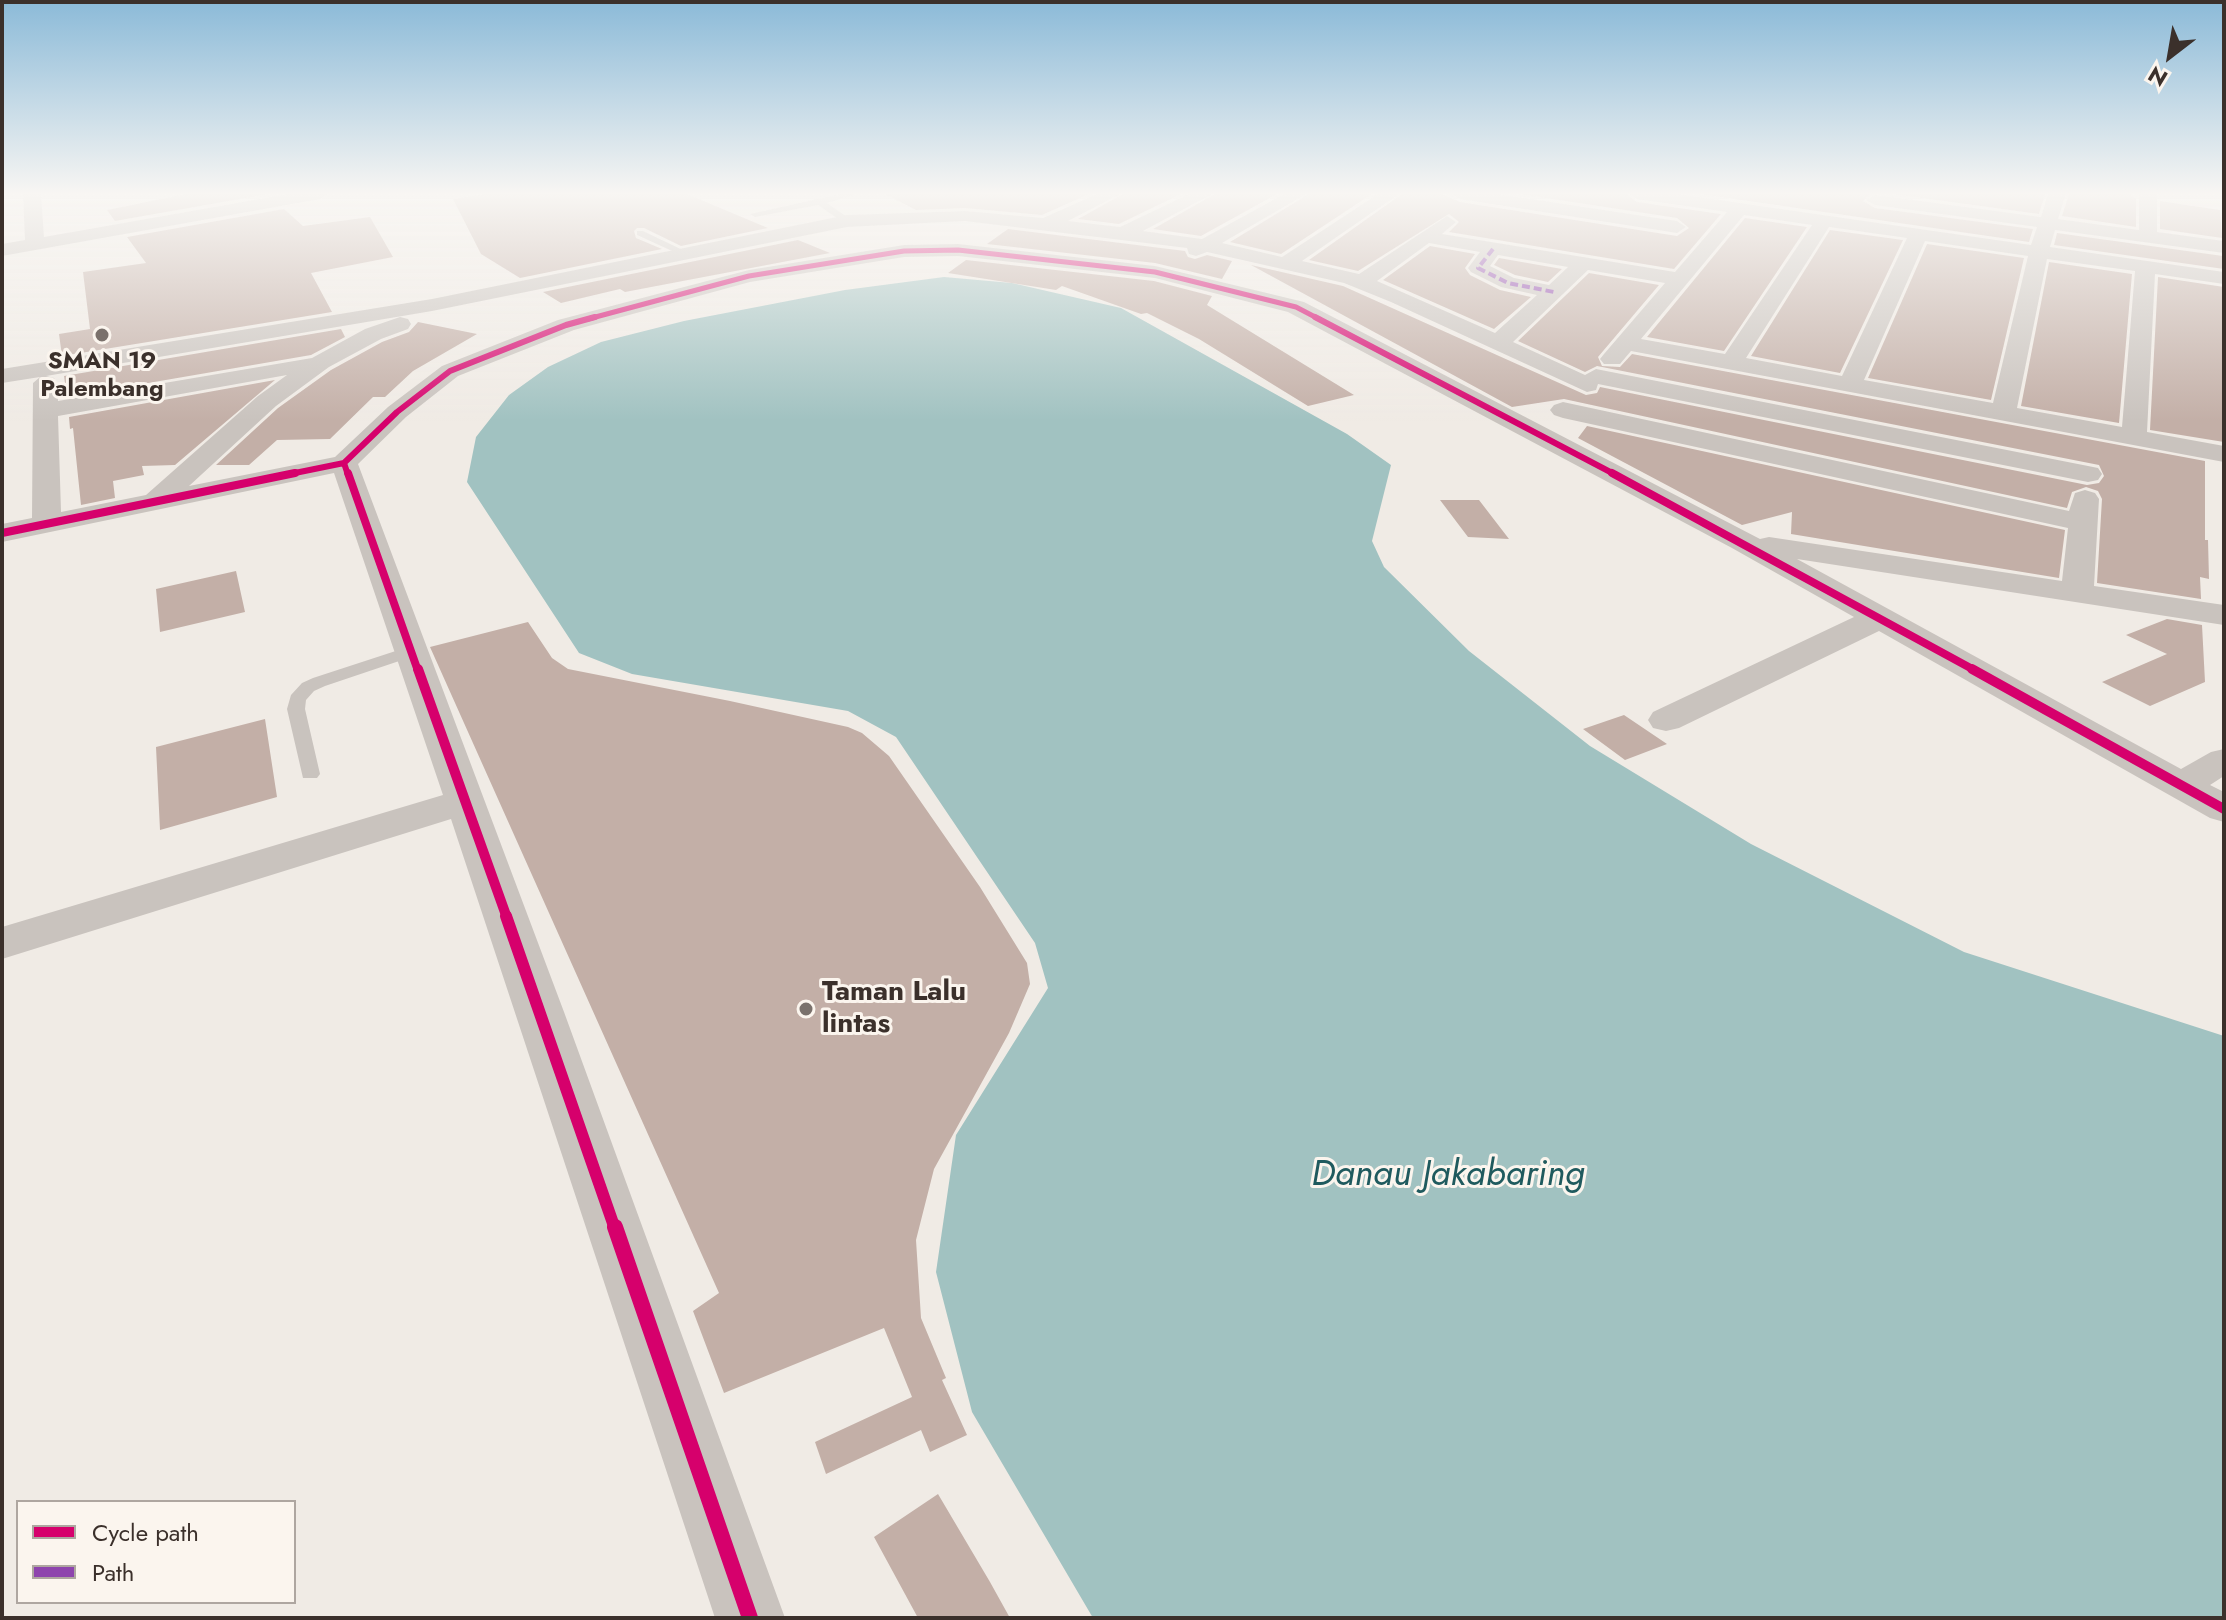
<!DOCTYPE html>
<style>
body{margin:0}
#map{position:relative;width:2226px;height:1620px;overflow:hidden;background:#f0ebe5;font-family:Jost,sans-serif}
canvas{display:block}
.frame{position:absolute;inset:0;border:4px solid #3b302b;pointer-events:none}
.legend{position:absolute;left:16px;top:1500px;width:280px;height:104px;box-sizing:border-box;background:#fbf5ee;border:2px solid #aea6a0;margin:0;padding:10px 14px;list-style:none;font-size:24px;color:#3b302b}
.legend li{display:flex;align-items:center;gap:16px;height:40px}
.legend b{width:40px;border:2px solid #aea6a0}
.north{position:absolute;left:2130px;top:16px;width:80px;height:80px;-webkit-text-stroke:6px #fbf5ee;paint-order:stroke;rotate:211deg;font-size:22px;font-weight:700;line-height:32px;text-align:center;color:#3b302b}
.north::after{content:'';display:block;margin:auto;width:28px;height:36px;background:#3b302b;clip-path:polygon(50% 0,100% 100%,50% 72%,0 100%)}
</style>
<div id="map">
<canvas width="2226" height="1620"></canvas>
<div class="frame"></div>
<ul class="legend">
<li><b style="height:10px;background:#d6006c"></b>Cycle path</li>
<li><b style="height:10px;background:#8e44ad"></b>Path</li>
</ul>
<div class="north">N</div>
</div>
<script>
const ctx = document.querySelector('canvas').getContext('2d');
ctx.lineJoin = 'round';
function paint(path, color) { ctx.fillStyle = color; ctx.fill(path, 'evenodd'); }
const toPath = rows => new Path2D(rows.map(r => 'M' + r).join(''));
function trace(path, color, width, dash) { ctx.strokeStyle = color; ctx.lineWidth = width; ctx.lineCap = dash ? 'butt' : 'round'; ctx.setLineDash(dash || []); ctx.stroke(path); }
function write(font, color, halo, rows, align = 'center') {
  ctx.font = font + ' Jost,sans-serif'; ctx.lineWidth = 6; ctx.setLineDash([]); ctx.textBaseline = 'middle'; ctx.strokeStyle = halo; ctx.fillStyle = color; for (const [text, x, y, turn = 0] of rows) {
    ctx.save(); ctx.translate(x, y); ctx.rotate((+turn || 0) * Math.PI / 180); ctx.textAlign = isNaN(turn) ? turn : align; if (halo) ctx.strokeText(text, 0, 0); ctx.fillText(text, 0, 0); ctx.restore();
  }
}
paint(toPath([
 [944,277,1012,283,1121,308,1347,434,1391,465,1372,541,1384,567,1469,651,1590,746,1751,844,1964,952,2224,1036,2224,1618,1093,1618,972,1412,936,1272,956,1135,1048,988,1035,943,896,737,848,711,632,674,579,653,467,482,476,437,509,395,548,367,601,342,684,321,845,290]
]), '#a1c2c1');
paint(toPath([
 [186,194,268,194,115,221,107,210],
 [486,194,687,194,768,228,681,246,644,228,637,228,634,231,636,238,662,249,520,278,481,254,453,199],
 [885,194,1089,194,1042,215,965,208,916,210],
 [1123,194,1181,194,1119,224,1078,219],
 [1215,194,1277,194,1201,236,1153,229],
 [1309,194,1372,194,1281,254,1230,242],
 [1402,194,1442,194,1460,202,1677,236,1689,228,1677,218,1520,194,1626,194,1637,202,1721,214,1674,269,1449,232,1459,222,1449,214,1358,271,1309,260],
 [1701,194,1870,194,1863,201,1875,208,2033,229,2029,242],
 [1893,194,2045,194,2039,214],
 [2069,194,2131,194,2131,197,2136,198,2136,227,2062,216],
 [2160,201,2220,210,2222,238,2160,229],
 [284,209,303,226,370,217,393,257,311,273,332,312,62,356,59,334,90,329,83,272,146,263,127,237],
 [1745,218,1807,227,1724,351,1647,337],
 [1008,229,1185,251,1188,257,1195,259,1207,255,1232,261,1222,279,1155,263,987,244],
 [1830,230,1903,240,1840,373,1751,356],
 [2057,233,2223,256,2224,269,2054,245],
 [798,240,830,253,625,292,620,289,561,303,543,292],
 [1927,244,2024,258,1991,400,1868,378],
 [1430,246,1475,254,1465,268,1470,275,1500,290,1531,297,1494,329,1383,280],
 [1499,258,1562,269,1548,282,1515,275,1494,265],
 [966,260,1154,281,1212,296,1207,305,1354,395,1308,406,1199,339,1147,313,1141,314,1062,286,1056,290,948,273],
 [2049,262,2132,274,2119,423,2021,406],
 [1251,265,1343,286,1586,395,1597,393,1600,387,2087,485,2099,483,2104,476,2099,465,1597,366,1585,372,1518,341,1589,273,1659,285,1598,357,1602,366,1620,367,1632,354,2205,461,2205,540,2208,540,2209,579,2200,577,2201,599,2097,583,2102,499,2098,491,2086,487,2072,492,2067,508,1564,399,1512,407],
 [2158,277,2224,287,2224,442,2150,430],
 [418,322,477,334,413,371,385,397,373,397,330,439,277,440,249,465,216,465,278,408,331,370,382,342,409,332],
 [341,329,345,337,311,355,67,397,64,376],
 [275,380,175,465,142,466,144,475,113,481,115,498,81,505,73,428,70,429,69,417],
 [1587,426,2065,530,2059,578,1791,534,1792,512,1742,525,1578,438],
 [1440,500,1479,500,1509,539,1468,537],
 [236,571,245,612,160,632,156,589],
 [2167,619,2202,625,2205,682,2150,706,2102,682,2167,654,2126,635],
 [528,622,552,658,568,669,730,701,848,727,862,733,889,756,980,887,1027,963,1030,984,1009,1033,934,1169,916,1240,921,1318,946,1378,942,1380,967,1435,930,1452,921,1430,826,1474,815,1442,912,1397,884,1328,724,1393,693,1311,719,1293,430,647],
 [1624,715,1667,744,1625,760,1583,729],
 [265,719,277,797,160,830,156,747],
 [938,1494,990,1582,1010,1618,918,1618,874,1537]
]), '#c3afa7');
paint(toPath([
 [840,194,856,194,827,203,850,219,850,223,844,223,818,205,755,217,750,214,840,194],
 [637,231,643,231,689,253,681,255,637,235,637,231],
 [411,646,417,647,420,651,417,655,325,686,314,691,306,700,305,709,320,774,317,778,303,778,287,709,291,695,302,683,313,678,411,646]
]), '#c9c3be');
paint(toPath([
 [23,194,41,194,44,237,288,194,328,194,320,199,2,256,2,244,25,240,23,194],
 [1097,194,1120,194,1068,221,1120,227,1189,194,1212,194,1143,231,1202,239,1284,194,1306,194,1222,243,1282,257,1378,194,1399,194,1302,261,1359,274,1447,216,1456,222,1442,234,1675,272,1727,212,1637,199,1629,194,1677,194,2031,245,2037,227,1875,205,1866,200,1875,195,2041,217,2048,194,2066,194,2058,219,2139,230,2139,194,2157,194,2157,232,2224,241,2224,253,2055,230,2050,247,2224,272,2224,284,2155,274,2147,432,2224,446,2224,462,1631,351,1620,364,1604,364,1600,359,1604,354,1665,283,1588,270,1513,342,1585,375,1596,369,2088,466,2098,468,2102,474,2098,480,2088,482,1598,384,1596,390,1587,392,1391,302,1344,283,1207,252,1196,256,1189,254,1187,248,965,221,847,227,432,311,46,376,54,378,57,383,58,401,312,358,365,329,400,317,408,319,411,324,408,329,381,339,329,367,276,406,189,486,335,457,388,407,442,366,558,320,749,270,904,245,958,244,1155,266,1304,302,1760,539,1769,537,2062,581,2068,528,1563,418,1554,415,1550,410,1554,405,1563,402,2069,511,2075,493,2085,490,2095,493,2099,499,2094,586,2224,605,2224,625,1797,559,2181,769,2211,752,2224,749,2224,776,2210,785,2224,792,2224,822,2210,818,1879,631,1679,728,1666,731,1653,728,1648,720,1653,712,1854,617,1732,548,1288,312,1155,278,958,256,904,257,750,282,574,330,458,376,406,417,358,464,564,1012,785,1618,715,1618,451,819,2,959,2,927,443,795,334,473,2,542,2,524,32,518,33,383,40,377,2,383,2,369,432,299,847,215,965,211,1043,218,1097,194],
 [1744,215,1812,225,1725,354,1641,339,1744,215],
 [1829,227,1907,238,1842,376,1746,358,1829,227],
 [1925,241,2028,256,1993,403,1864,380,1925,241],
 [1429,243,1480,252,1468,268,1471,272,1501,287,1537,295,1495,333,1377,281,1429,243],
 [1498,255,1568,267,1549,285,1514,278,1490,266,1498,255],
 [2047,259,2135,271,2122,427,2017,408,2047,259],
 [287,375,258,396,146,495,61,512,58,416,287,375],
 [1452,194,1497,194,1677,221,1686,227,1677,233,1460,199,1452,194]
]), '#c9c3be');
trace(toPath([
 [1493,249,1478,268,1508,283,1554,292]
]), '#8e44ad', 4, [8, 4]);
trace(toPath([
 [588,319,749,276,904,251,958,250,1155,272,1296,307,1319,319]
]), '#d6006c', 5);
trace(toPath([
 [1315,317,1616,475],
 [344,463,348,475],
 [285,475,344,463,397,412,450,371,566,325,595,317]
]), '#d6006c', 6);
trace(toPath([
 [348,473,418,671],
 [1612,473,1976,671],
 [2,533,295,473]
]), '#d6006c', 8);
trace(toPath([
 [418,669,507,918],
 [1972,669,2224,809]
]), '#d6006c', 10);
trace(toPath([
 [506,916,615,1229]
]), '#d6006c', 12);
trace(toPath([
 [615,1227,750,1618]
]), '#d6006c', 16);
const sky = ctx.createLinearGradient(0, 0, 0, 421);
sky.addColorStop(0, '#8bbad8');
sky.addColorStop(0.46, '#f8f6f3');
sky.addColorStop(1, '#f8f6f300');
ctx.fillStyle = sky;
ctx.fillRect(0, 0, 2226, 421);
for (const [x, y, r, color] of [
 [102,335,8,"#7a716c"],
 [806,1009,8,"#7a716c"]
]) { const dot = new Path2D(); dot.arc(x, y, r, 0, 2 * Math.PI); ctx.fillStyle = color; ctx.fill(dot); trace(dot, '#fbf5ee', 3); }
write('bold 24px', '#3b302b', '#fbf5ee', [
 ["SMAN 19",102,362],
 ["Palembang",102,390]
]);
write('bold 28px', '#3b302b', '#fbf5ee', [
 ["Taman Lalu",822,993],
 ["lintas",822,1025]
], 'left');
write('italic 36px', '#1f5a5e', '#fbf5ee', [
 ["Danau Jakabaring",1448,1176]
]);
</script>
